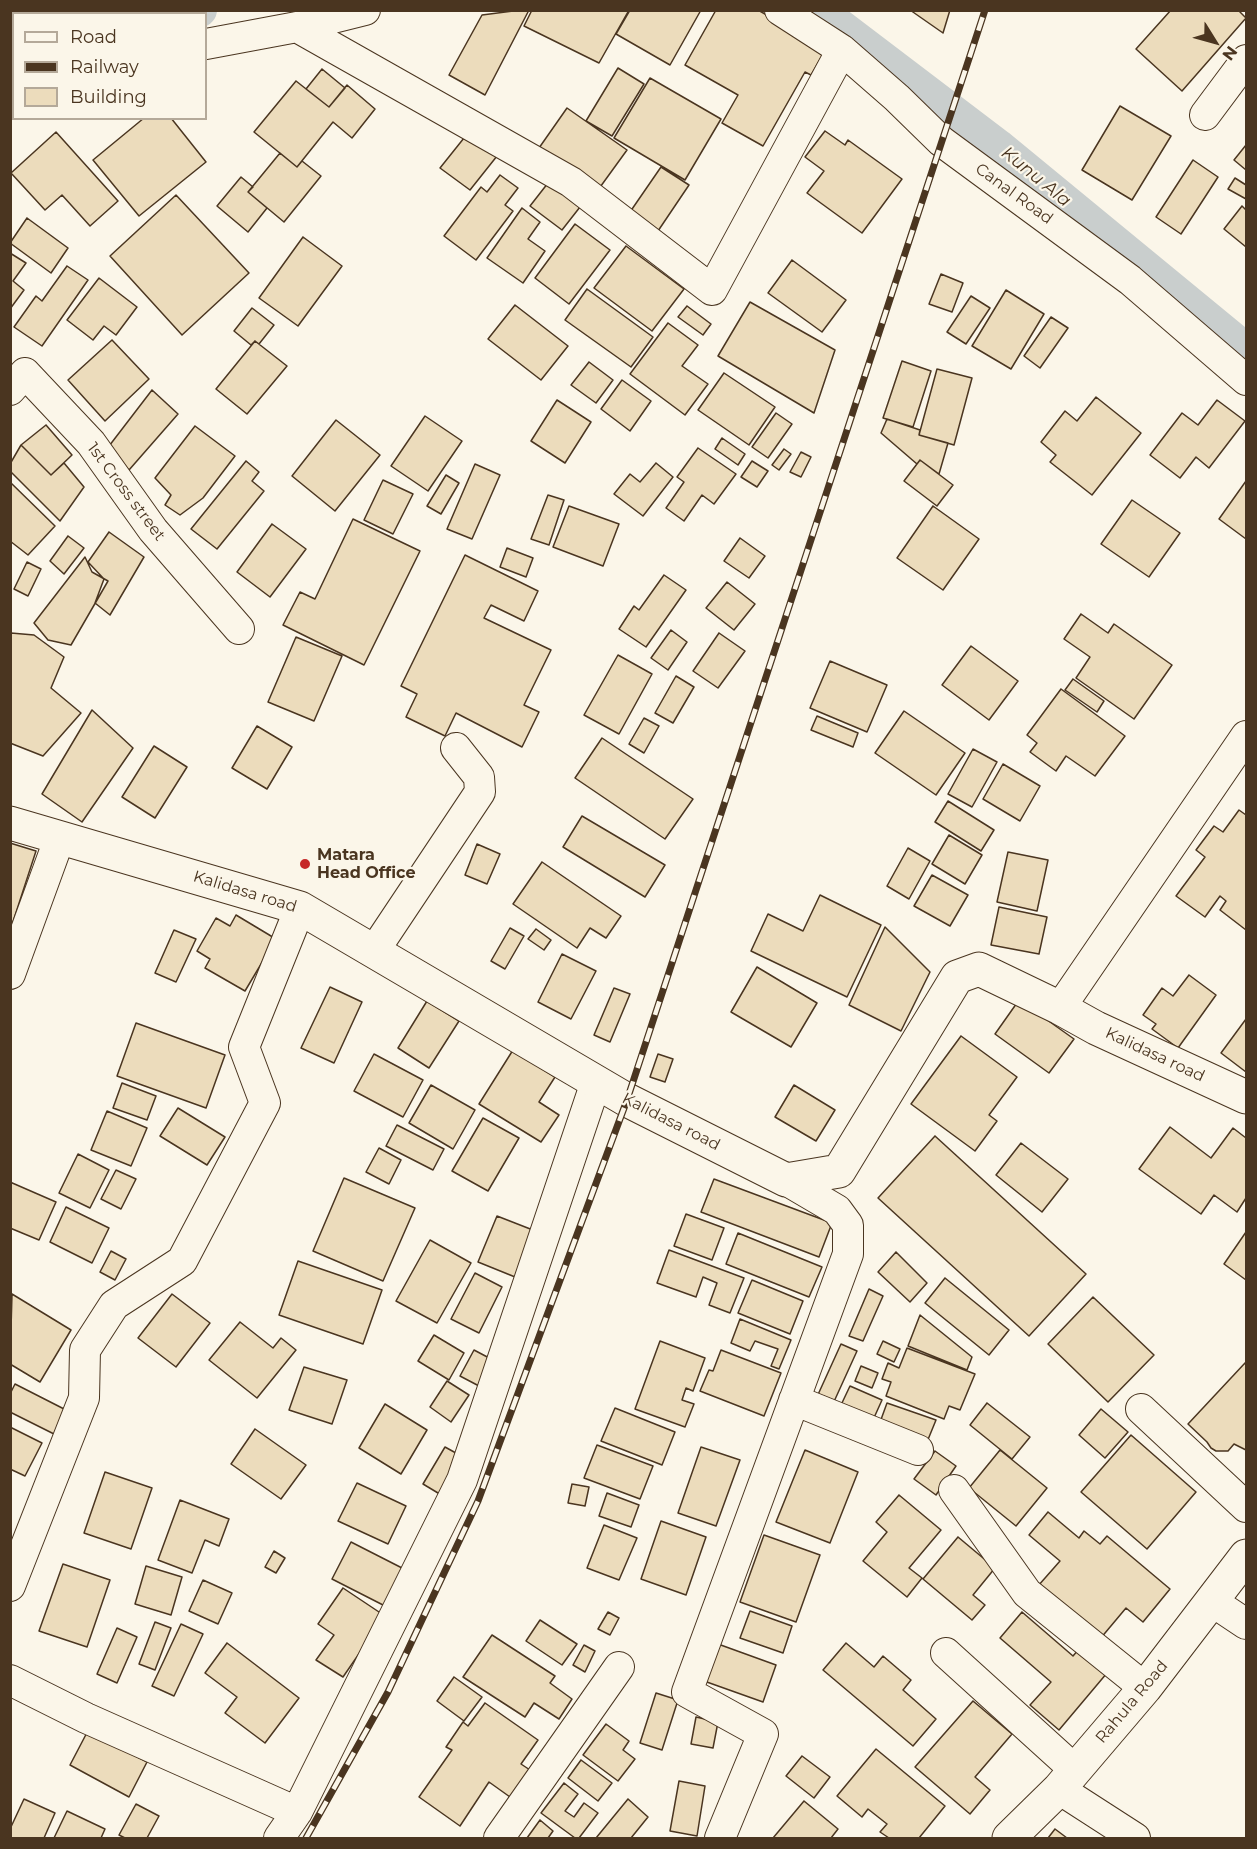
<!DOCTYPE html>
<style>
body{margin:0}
#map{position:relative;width:1257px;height:1849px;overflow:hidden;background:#fbf6e9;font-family:Montserrat,sans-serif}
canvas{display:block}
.frame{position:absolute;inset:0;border:12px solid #4a3520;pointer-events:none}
.legend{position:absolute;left:12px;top:12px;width:195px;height:108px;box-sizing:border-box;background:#fbf6e9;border:2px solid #b4a999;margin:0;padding:8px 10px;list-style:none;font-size:18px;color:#4a3520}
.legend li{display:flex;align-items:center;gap:12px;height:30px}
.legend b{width:30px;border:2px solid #b4a999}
.north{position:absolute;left:1185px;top:12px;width:60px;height:60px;-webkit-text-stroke:4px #fbf6e9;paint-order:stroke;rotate:127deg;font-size:16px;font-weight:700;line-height:24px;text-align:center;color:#4a3520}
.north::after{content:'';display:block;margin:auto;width:21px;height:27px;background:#4a3520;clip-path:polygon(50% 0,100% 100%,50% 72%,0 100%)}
</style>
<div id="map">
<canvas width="1257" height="1849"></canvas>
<div class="frame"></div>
<ul class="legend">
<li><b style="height:8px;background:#fbf6e9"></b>Road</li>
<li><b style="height:8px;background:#4a3520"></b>Railway</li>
<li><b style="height:16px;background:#ecdcbc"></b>Building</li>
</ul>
<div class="north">N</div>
</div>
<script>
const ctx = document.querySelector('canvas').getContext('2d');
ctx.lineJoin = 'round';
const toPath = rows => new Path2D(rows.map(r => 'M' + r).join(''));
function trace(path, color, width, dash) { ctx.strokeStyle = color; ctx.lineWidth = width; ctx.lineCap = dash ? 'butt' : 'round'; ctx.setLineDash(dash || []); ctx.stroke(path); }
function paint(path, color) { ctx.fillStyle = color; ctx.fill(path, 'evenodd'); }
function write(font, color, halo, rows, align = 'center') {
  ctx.font = font + ' Montserrat,sans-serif'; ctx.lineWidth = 4.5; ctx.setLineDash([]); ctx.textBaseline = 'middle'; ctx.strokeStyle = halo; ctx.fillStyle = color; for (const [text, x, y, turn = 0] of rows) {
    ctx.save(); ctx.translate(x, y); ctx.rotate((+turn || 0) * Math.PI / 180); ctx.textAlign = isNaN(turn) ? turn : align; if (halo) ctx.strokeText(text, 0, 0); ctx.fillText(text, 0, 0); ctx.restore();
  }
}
trace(toPath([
 [819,10,998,146,1246,350],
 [184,14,200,10],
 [10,46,14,46]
]), '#c9cecd', 34);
const building = toPath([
 [521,10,529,10,485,95,449,75,482,15,521,10],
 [532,10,629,10,599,63,524,26,532,10],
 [630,10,701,10,670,65,616,34,630,10],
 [716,10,758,10,826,49,811,75,805,72,763,146,722,123,738,95,685,65,716,10],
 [910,10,950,10,943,33,910,10],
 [1171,10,1238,10,1246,18,1182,91,1136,49,1171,10],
 [618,68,644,84,612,136,586,121,618,68],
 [322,69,345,88,329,107,306,89,322,69],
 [650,78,721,119,685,180,614,138,650,78],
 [296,81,329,107,347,85,375,109,352,138,333,122,297,167,254,132,296,81],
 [1120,106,1171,136,1132,200,1082,170,1120,106],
 [567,108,627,150,598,190,539,148,567,108],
 [144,118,171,118,206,162,139,216,93,160,144,118],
 [472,128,501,151,470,190,440,168,472,128],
 [825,131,845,145,848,140,902,179,862,233,807,193,824,171,805,157,825,131],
 [56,132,118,201,90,226,62,195,45,210,11,173,56,132],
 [1246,145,1246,170,1234,160,1246,145],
 [280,153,297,167,302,161,321,176,284,222,248,192,280,153],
 [1193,160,1218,177,1181,234,1156,217,1193,160],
 [661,167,689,185,658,231,630,212,661,167],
 [500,175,518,188,505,205,513,211,476,260,444,236,481,187,487,192,500,175],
 [241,177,253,187,248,192,267,208,248,232,217,206,241,177],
 [1235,178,1246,185,1246,199,1228,189,1235,178],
 [548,183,580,207,562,230,530,206,548,183],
 [176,195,249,273,182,335,110,256,176,195],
 [1242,206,1246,210,1246,247,1224,229,1242,206],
 [522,208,540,222,528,239,545,251,523,283,487,258,522,208],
 [27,218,68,248,51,273,10,243,27,218],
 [575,224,610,250,569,304,535,278,575,224],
 [303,237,342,266,298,326,259,298,303,237],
 [626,246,684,289,652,331,594,288,626,246],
 [10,253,26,263,13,281,24,290,10,309,10,253],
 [792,260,846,300,822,332,768,293,792,260],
 [67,266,88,280,42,346,14,327,36,296,42,301,67,266],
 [941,274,963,283,952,312,929,304,941,274],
 [99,278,137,307,116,335,104,326,93,340,67,320,99,278],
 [587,289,653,337,631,367,565,320,587,289],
 [1006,290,1044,314,1011,369,972,346,1006,290],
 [971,296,990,308,966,344,947,332,971,296],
 [750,302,835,350,814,413,718,356,750,302],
 [515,305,568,346,541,380,488,339,515,305],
 [687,306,711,324,703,335,678,317,687,306],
 [252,308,274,325,259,344,255,341,251,345,234,331,252,308],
 [1051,317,1068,328,1040,368,1024,356,1051,317],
 [668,323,698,345,682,366,708,384,685,415,630,374,668,323],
 [112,340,149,379,105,421,68,380,112,340],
 [255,341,287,366,247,414,216,389,255,341],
 [902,361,931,371,913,427,883,418,902,361],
 [589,362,613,380,596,403,571,385,589,362],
 [937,369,972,378,954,445,919,435,937,369],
 [724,373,775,407,749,445,698,410,724,373],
 [622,380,651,401,630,431,601,409,622,380],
 [152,390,178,414,129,470,106,450,152,390],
 [1096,397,1141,433,1092,495,1050,462,1056,455,1041,442,1065,411,1077,421,1096,397],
 [557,400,591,422,565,463,531,441,557,400],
 [1217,400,1245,421,1209,468,1196,457,1180,478,1150,455,1182,413,1198,425,1217,400],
 [776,413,792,424,768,458,752,447,776,413],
 [425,416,462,441,428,491,391,466,425,416],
 [887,419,920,430,919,435,948,443,939,474,920,460,917,464,881,433,887,419],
 [336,420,380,455,335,511,292,476,336,420],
 [46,425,72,455,51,475,21,445,46,425],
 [195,426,235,456,203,498,180,515,165,505,171,495,155,478,195,426],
 [722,438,745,454,738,465,715,449,722,438],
 [21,445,51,475,64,463,84,487,60,521,10,471,10,464,21,445],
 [698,448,736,474,714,504,702,495,684,521,666,508,684,482,677,477,698,448],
 [784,449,791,454,779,470,772,465,784,449],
 [801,452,811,457,801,477,790,472,801,452],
 [920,460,953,485,937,506,904,481,920,460],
 [246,461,259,472,252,481,264,491,217,549,191,529,246,461],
 [752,461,768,471,757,487,741,477,752,461],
 [656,463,673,477,643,516,614,494,630,474,640,482,656,463],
 [475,464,500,475,472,539,447,529,475,464],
 [446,475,459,483,441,514,427,506,446,475],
 [383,480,413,494,393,534,364,520,383,480],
 [1246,481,1246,539,1219,519,1246,481],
 [10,482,55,526,28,555,10,541,10,482],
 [548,495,564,500,549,545,531,539,548,495],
 [1132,500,1180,533,1149,577,1101,544,1132,500],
 [569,506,619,524,603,566,553,547,569,506],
 [933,506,979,539,943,590,897,558,933,506],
 [353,519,420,551,364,665,283,625,300,592,315,599,353,519],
 [272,524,306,549,270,597,237,572,272,524],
 [109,532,144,557,110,615,95,603,104,579,88,562,109,532],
 [68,536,84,548,64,574,50,561,68,536],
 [740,538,765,556,749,578,724,561,740,538],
 [507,548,533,558,526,577,500,567,507,548],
 [465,555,538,591,524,621,491,605,484,618,551,650,524,705,539,712,522,747,456,713,445,736,406,717,417,694,401,686,465,555],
 [85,557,92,572,108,581,71,645,48,640,34,623,85,557],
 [27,562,41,569,28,596,14,589,27,562],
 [664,575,686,590,646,647,619,629,634,606,639,610,664,575],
 [727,582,755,604,734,630,706,608,727,582],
 [1081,614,1108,633,1114,624,1172,665,1134,719,1076,678,1090,657,1064,639,1081,614],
 [671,630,687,642,668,670,651,658,671,630],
 [11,633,34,635,64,657,51,688,81,713,43,756,10,743,11,633],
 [719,633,745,651,718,688,693,671,719,633],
 [296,637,342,656,314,721,268,702,296,637],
 [971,646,1018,681,989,720,942,685,971,646],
 [618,655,652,674,619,734,584,715,618,655],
 [830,661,887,685,867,732,810,708,830,661],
 [676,676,694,687,673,723,655,713,676,676],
 [1073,679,1104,701,1097,712,1065,690,1073,679],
 [1061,689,1125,736,1095,776,1066,756,1056,771,1030,752,1037,743,1027,735,1061,689],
 [92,710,133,748,82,822,42,794,92,710],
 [904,711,965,753,936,795,875,753,904,711],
 [817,716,858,733,853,747,811,730,817,716],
 [644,718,659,726,644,753,629,744,644,718],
 [257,726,292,747,267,789,232,768,257,726],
 [602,738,693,799,665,839,575,778,602,738],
 [154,746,187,767,155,818,122,797,154,746],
 [973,749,997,762,972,807,948,794,973,749],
 [1003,764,1040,786,1020,821,983,799,1003,764],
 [948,801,994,830,981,851,935,822,948,801],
 [1239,810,1246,815,1246,930,1220,910,1226,901,1220,896,1205,917,1176,896,1205,857,1196,850,1214,826,1223,832,1239,810],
 [582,816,665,865,645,897,563,847,582,816],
 [949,835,982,855,965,884,932,864,949,835],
 [10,843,36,851,10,931,10,843],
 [477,844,500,854,487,884,465,875,477,844],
 [908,848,930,861,909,899,887,886,908,848],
 [1008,852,1048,860,1037,911,997,902,1008,852],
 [542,862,621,916,606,938,590,928,577,948,513,904,542,862],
 [932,875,968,895,950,926,914,906,932,875],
 [820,895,881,925,847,997,751,951,768,914,803,931,820,895],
 [999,907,1047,917,1039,954,991,945,999,907],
 [236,915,276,939,245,991,205,968,210,959,197,951,216,918,230,926,236,915],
 [885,927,930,972,901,1031,849,1005,885,927],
 [510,928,524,936,505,969,491,961,510,928],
 [536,929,551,940,544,950,528,939,536,929],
 [174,930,196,939,176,982,155,973,174,930],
 [562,954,596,971,571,1019,538,1002,562,954],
 [757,967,817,1003,791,1047,731,1012,757,967],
 [1189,975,1216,995,1178,1048,1152,1029,1156,1024,1143,1015,1162,988,1173,996,1189,975],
 [330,987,362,1002,334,1063,301,1048,330,987],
 [614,988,630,994,610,1042,594,1035,614,988],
 [1019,1000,1074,1039,1049,1073,995,1034,1019,1000],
 [427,1001,459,1021,429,1068,398,1048,427,1001],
 [1246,1019,1246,1072,1221,1053,1246,1019],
 [136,1023,225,1055,206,1108,117,1076,136,1023],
 [961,1036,1017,1077,989,1115,997,1121,975,1151,911,1104,961,1036],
 [513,1050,555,1077,539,1102,559,1115,541,1142,479,1104,513,1050],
 [374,1054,423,1080,403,1117,354,1091,374,1054],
 [658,1054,673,1059,665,1082,650,1077,658,1054],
 [122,1083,156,1096,147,1120,113,1108,122,1083],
 [431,1085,475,1110,453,1149,409,1123,431,1085],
 [794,1085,835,1110,816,1141,775,1117,794,1085],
 [178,1108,225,1137,207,1165,160,1136,178,1108],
 [107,1111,147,1128,131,1166,91,1150,107,1111],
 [483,1118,519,1138,488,1191,452,1171,483,1118],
 [397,1125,444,1149,433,1170,386,1146,397,1125],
 [1170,1127,1211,1158,1233,1128,1246,1138,1246,1198,1237,1212,1214,1195,1201,1214,1139,1169,1170,1127],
 [935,1136,1086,1274,1029,1336,878,1198,935,1136],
 [1021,1143,1068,1179,1042,1212,996,1175,1021,1143],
 [379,1148,401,1160,389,1184,366,1172,379,1148],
 [78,1154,109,1170,90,1208,59,1193,78,1154],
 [116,1170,136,1179,121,1209,101,1199,116,1170],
 [344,1178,415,1208,383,1281,313,1251,344,1178],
 [714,1179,832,1223,819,1257,701,1212,714,1179],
 [10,1182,56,1202,39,1240,10,1228,10,1182],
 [66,1207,109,1228,92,1263,50,1242,66,1207],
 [686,1214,724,1228,712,1260,674,1246,686,1214],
 [497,1216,538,1232,520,1279,478,1262,497,1216],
 [1246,1232,1246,1280,1224,1264,1246,1232],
 [738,1233,822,1267,809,1297,726,1264,738,1233],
 [430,1240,471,1263,437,1323,396,1301,430,1240],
 [669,1250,744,1278,730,1313,709,1305,717,1283,703,1277,696,1297,657,1283,669,1250],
 [111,1251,126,1259,115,1280,100,1272,111,1251],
 [896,1252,927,1283,910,1302,878,1272,896,1252],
 [298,1261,382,1290,363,1344,279,1315,298,1261],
 [475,1273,502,1287,479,1333,451,1319,475,1273],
 [945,1278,1009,1330,989,1355,925,1303,945,1278],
 [752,1280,803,1301,790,1334,738,1313,752,1280],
 [869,1289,883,1296,863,1341,849,1336,869,1289],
 [12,1294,71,1330,40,1382,10,1364,12,1294],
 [172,1294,210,1323,176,1367,138,1338,172,1294],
 [1093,1297,1154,1355,1108,1402,1048,1344,1093,1297],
 [920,1315,972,1357,967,1370,908,1346,920,1315],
 [740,1319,791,1340,779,1369,771,1366,778,1349,755,1341,750,1351,731,1343,740,1319],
 [240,1322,273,1348,281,1338,296,1350,257,1398,209,1360,240,1322],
 [434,1335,464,1353,449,1380,418,1361,434,1335],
 [660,1341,705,1358,693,1391,686,1388,682,1400,694,1404,685,1427,635,1409,660,1341],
 [883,1341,900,1349,894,1362,877,1354,883,1341],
 [841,1344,857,1351,832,1406,816,1399,841,1344],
 [907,1348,975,1374,960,1410,949,1406,944,1419,886,1396,891,1382,882,1379,888,1363,899,1368,907,1348],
 [474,1350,493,1360,479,1386,460,1376,474,1350],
 [721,1350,781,1373,764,1416,700,1391,709,1370,713,1371,721,1350],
 [1245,1363,1246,1365,1246,1450,1234,1444,1228,1451,1216,1451,1211,1448,1207,1442,1188,1424,1245,1363],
 [861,1366,878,1373,872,1388,855,1381,861,1366],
 [304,1367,347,1380,332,1424,289,1410,304,1367],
 [447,1381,469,1395,451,1422,430,1407,447,1381],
 [15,1384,68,1411,56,1435,10,1412,10,1394,15,1384],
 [850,1386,882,1400,873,1420,841,1405,850,1386],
 [887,1403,936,1420,927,1442,879,1425,887,1403],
 [987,1403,1030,1437,1012,1459,970,1425,987,1403],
 [385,1404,427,1430,401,1474,359,1448,385,1404],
 [615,1408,675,1432,662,1465,601,1441,615,1408],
 [1101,1409,1128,1432,1105,1458,1079,1435,1101,1409],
 [10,1427,42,1443,25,1476,10,1469,10,1427],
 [255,1429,306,1465,281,1499,231,1464,255,1429],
 [1131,1435,1196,1492,1147,1549,1081,1492,1131,1435],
 [597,1445,653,1466,640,1499,584,1478,597,1445],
 [445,1447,465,1458,443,1496,423,1484,445,1447],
 [701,1447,740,1460,716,1526,678,1513,701,1447],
 [805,1450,858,1472,830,1543,776,1522,805,1450],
 [1000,1450,1047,1488,1016,1526,969,1488,1000,1450],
 [935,1451,956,1466,936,1495,914,1479,935,1451],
 [105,1472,152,1488,131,1549,84,1533,105,1472],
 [357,1483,406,1506,388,1544,338,1521,357,1483],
 [572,1484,589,1487,585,1506,568,1503,572,1484],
 [607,1493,639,1505,631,1527,599,1516,607,1493],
 [899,1495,941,1530,909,1568,922,1578,907,1597,863,1561,887,1532,876,1522,899,1495],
 [180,1500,229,1519,219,1546,205,1540,192,1573,158,1560,180,1500],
 [1048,1512,1079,1538,1084,1531,1100,1544,1107,1536,1170,1589,1143,1622,1126,1608,1100,1639,1038,1586,1060,1561,1029,1535,1048,1512],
 [661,1521,706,1537,686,1595,641,1579,661,1521],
 [604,1525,637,1538,619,1580,587,1568,604,1525],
 [764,1535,820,1555,796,1622,740,1602,764,1535],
 [958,1537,995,1568,973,1595,985,1605,972,1620,923,1579,958,1537],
 [351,1542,404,1569,385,1606,332,1579,351,1542],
 [274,1551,285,1558,276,1573,265,1567,274,1551],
 [63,1564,110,1580,87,1647,39,1631,63,1564],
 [146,1566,182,1577,171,1615,135,1604,146,1566],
 [203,1580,232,1593,218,1624,189,1611,203,1580],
 [343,1588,385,1616,343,1677,316,1660,334,1635,318,1624,343,1588],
 [750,1611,792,1626,783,1653,740,1638,750,1611],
 [608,1612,619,1618,610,1635,598,1629,608,1612],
 [1022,1612,1073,1656,1079,1649,1107,1673,1059,1730,1030,1705,1051,1682,1000,1638,1022,1612],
 [540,1620,577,1644,562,1665,526,1641,540,1620],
 [155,1622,171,1628,155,1670,139,1664,155,1622],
 [181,1624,203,1634,174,1696,152,1686,181,1624],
 [117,1628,137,1637,117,1683,97,1674,117,1628],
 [492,1635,555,1676,550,1683,572,1699,559,1719,534,1703,525,1717,463,1677,492,1635],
 [227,1643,299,1698,265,1743,225,1713,237,1697,205,1673,227,1643],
 [846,1643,874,1667,883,1656,911,1680,903,1690,936,1719,913,1746,823,1670,846,1643],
 [718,1644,776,1665,763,1702,704,1681,718,1644],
 [584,1645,595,1651,585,1672,573,1665,584,1645],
 [454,1677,482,1697,464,1721,437,1701,454,1677],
 [656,1693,678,1700,662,1750,640,1743,656,1693],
 [973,1701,1012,1734,975,1777,990,1790,970,1814,915,1767,973,1701],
 [485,1703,538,1740,521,1764,536,1774,517,1802,489,1782,460,1826,419,1797,452,1750,446,1747,463,1722,468,1726,485,1703],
 [696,1717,718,1722,713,1748,691,1744,696,1717],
 [92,1723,119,1747,147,1762,129,1797,70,1765,92,1723],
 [606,1724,629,1741,623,1750,635,1759,618,1781,583,1755,606,1724],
 [876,1749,945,1806,919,1838,889,1838,880,1832,887,1824,868,1809,862,1817,837,1796,876,1749],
 [802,1756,830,1777,814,1798,786,1776,802,1756],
 [581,1760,612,1783,598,1801,568,1778,581,1760],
 [679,1781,705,1786,697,1836,670,1831,679,1781],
 [564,1783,578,1794,565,1811,574,1817,584,1803,598,1813,579,1838,575,1838,541,1813,564,1783],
 [24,1799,55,1813,44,1838,10,1838,10,1829,24,1799],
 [628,1799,648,1817,631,1838,596,1838,628,1799],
 [804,1801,838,1829,831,1838,773,1838,804,1801],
 [136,1804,159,1816,147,1838,125,1838,119,1835,136,1804],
 [67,1811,105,1829,101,1838,54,1838,67,1811],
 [540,1820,553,1831,548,1838,527,1838,540,1820],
 [1055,1829,1067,1838,1048,1838,1055,1829]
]);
paint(building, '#ecdcbc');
trace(building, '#4a3520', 1.5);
const minor = toPath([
 [780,10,842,50,897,98,941,141,1130,280,1246,380],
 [297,27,571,182,712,290,842,50],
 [206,44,297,27,365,10],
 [10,80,14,80],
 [1205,115,1246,60],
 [10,390,25,373,91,443,153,530,239,629],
 [374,951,480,792,479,777,456,748],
 [10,974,60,837],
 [1060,1008,1246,736],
 [794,1400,918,1450],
 [1141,1409,1246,1507],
 [954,1490,1027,1593,1145,1688],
 [10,1586,84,1398,85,1350,114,1305,182,1261,265,1103,244,1047,300,908],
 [1213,1602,1246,1624],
 [946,1653,1075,1770],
 [10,1680,86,1718,297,1812],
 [1059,1789,1135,1838],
 [279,1838,297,1812,462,1480,596,1082],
 [499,1838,619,1667],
 [720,1838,763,1734,687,1692,848,1254,848,1225,837,1210,786,1180]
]);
const tertiary = toPath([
 [10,823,300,908,627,1100,786,1180,839,1171,957,977,979,969,1060,1008,1096,1028,1246,1097]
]);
const secondary = toPath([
 [1009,1838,1059,1789,1145,1688,1246,1556]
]);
trace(minor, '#4a3520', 32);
trace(tertiary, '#4a3520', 35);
trace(secondary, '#4a3520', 35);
trace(minor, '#fbf6e9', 30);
trace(tertiary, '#fbf6e9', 33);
trace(secondary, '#fbf6e9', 33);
const rail = toPath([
 [306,1838,388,1692,478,1501,627,1100,985,10]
]);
trace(rail, '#4a3520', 7);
trace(rail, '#fbf6e9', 4.5, [14]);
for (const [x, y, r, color] of [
 [305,864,6,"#c62828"]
]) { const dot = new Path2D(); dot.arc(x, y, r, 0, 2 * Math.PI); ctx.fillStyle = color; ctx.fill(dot); trace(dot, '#fbf6e9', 2); }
write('16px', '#4a3520', '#fbf6e9', [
 ["Canal Road",1014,194,36],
 ["1st Cross street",126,492,53],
 ["Kalidasa road",245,892,17],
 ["Kalidasa road",1155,1055,25],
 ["Kalidasa road",671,1122,27],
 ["Rahula Road",1132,1702,-50]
]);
write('bold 16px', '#4a3520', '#fbf6e9', [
 ["Matara",317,855],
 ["Head Office",317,873]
], 'left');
write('italic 18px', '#4a3520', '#fbf6e9', [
 ["Kunu Ala",1036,177,39]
]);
</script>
